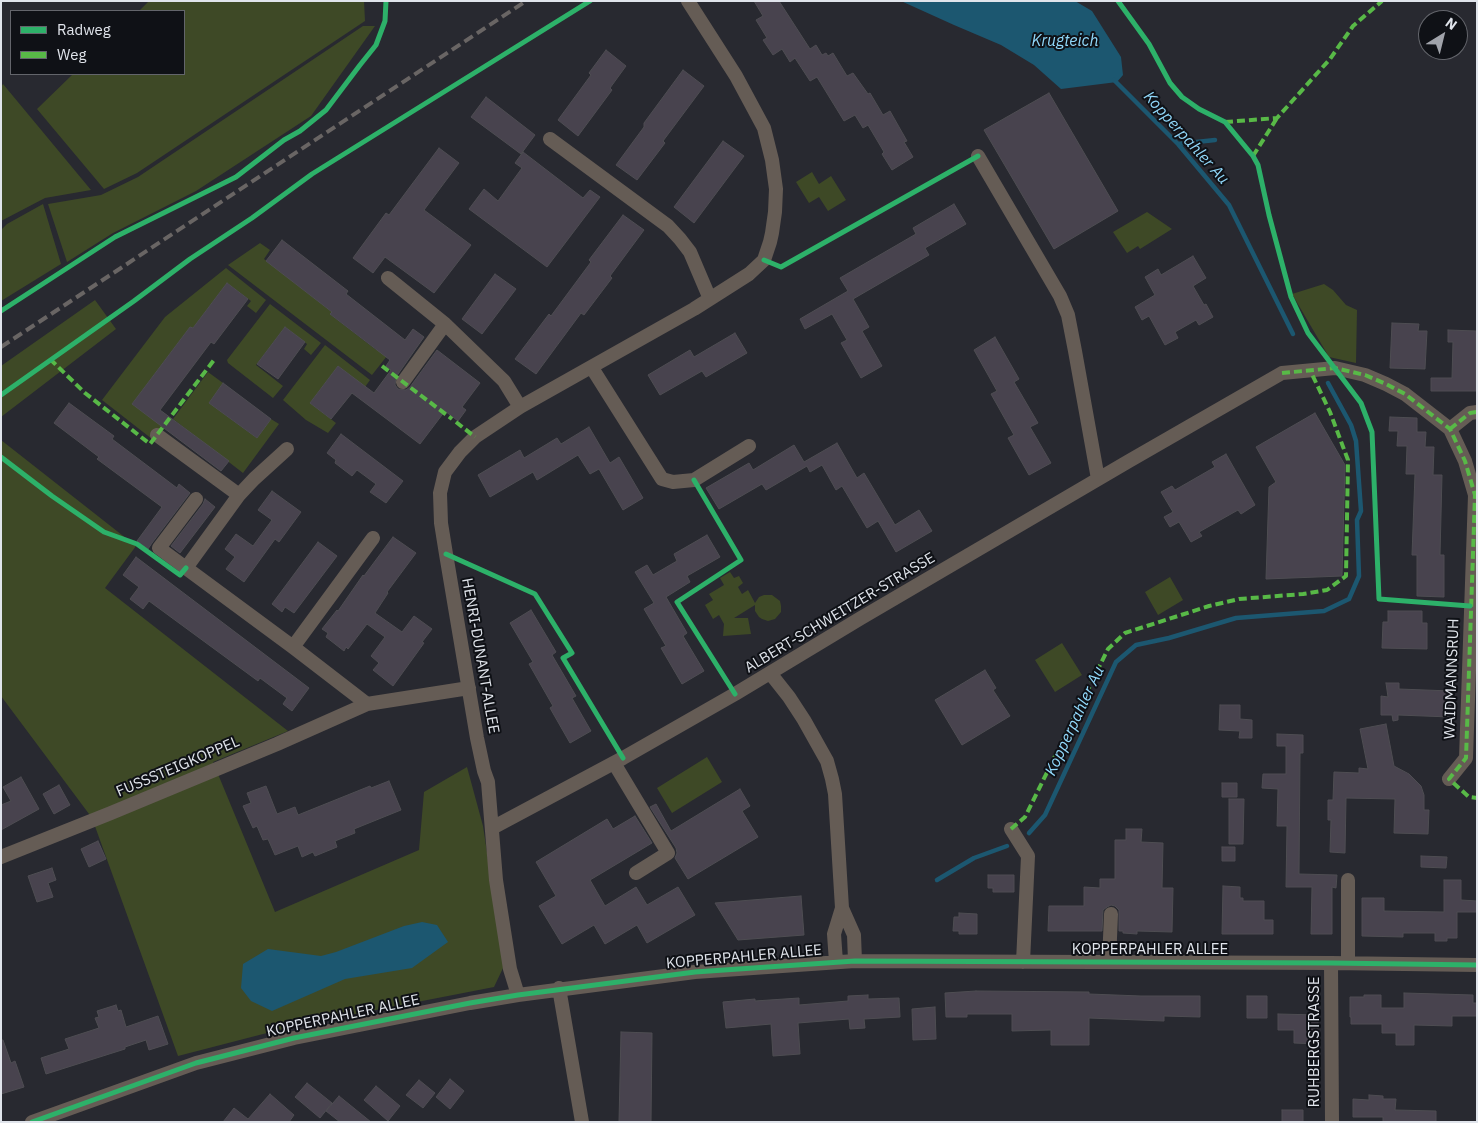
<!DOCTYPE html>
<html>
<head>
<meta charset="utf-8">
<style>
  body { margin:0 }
  #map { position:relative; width:1478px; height:1123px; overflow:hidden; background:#282930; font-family:"IBM Plex Sans",sans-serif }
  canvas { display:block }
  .frame { position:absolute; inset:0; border:2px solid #e0e4eb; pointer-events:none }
  .legend { position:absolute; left:10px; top:10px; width:175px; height:65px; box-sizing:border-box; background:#0f1116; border:1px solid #63656b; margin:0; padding:6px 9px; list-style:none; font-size:15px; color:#e0e4eb }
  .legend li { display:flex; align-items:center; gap:10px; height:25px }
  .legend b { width:25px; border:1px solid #63656b }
  .north { position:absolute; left:1418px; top:10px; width:50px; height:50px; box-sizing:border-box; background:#0f1116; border:1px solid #63656b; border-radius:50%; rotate:36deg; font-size:14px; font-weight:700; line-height:20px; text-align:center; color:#e0e4eb }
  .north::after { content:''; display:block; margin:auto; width:18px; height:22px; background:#a0a3aa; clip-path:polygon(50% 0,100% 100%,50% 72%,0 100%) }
</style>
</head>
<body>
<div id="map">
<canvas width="1478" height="1123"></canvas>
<div class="frame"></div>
<ul class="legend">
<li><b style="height:6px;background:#2db169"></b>Radweg</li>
<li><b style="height:6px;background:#58b947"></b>Weg</li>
</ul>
<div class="north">N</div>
</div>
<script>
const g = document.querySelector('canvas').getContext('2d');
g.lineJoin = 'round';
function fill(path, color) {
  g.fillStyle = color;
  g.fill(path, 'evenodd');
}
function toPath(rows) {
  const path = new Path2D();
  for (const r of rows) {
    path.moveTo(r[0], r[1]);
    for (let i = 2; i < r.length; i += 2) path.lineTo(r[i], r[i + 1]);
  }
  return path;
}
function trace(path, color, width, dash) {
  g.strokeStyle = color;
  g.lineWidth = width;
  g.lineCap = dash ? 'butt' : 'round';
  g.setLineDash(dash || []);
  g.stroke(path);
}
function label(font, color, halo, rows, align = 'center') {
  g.font = font + ' "IBM Plex Sans",sans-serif';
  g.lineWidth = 4;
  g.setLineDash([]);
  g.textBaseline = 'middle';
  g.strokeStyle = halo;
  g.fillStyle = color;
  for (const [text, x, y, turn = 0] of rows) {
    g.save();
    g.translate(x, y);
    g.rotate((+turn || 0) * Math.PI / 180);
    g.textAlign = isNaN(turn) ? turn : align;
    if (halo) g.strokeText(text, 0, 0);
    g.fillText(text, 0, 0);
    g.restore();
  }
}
const green = toPath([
  [149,1,364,1,365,21,137,173,104,189,37,109,73,74,184,74,184,11,139,11],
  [363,26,375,26,311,116,196,191,113,233,67,262,48,204,101,195,138,177],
  [3,84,91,190,45,198,1,221,1,87],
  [812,172,819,184,831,176,846,200,828,211,819,197,809,203,796,182],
  [43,204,61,264,1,301,1,230,7,224],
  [1147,212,1172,229,1140,249,1138,246,1127,253,1113,232],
  [260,243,270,250,264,259,332,312,331,315,375,349,379,351,386,341,394,347,372,375,228,265],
  [226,268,266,300,256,313,247,306,251,301,227,283,193,328,190,327,132,404,158,423,169,418,152,439,102,400,165,317],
  [1324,284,1333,290,1346,305,1357,310,1356,363,1329,357,1292,294],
  [95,300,116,329,1,417,1,366],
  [270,304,321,343,311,355,304,349,307,344,285,327,256,365,283,386,273,398,228,363,227,360],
  [325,345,370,380,365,387,338,366,310,403,336,423,328,433,306,420,283,400],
  [208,372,223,383,209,403,247,431,257,438,271,419,279,424,243,473,173,419],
  [1,440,136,546,105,588,288,731,213,762,275,912,419,850,424,792,467,767,483,826,504,966,494,987,294,1026,178,1056,92,818,1,696],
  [730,572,734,578,739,576,743,583,738,587,742,594,748,590,755,603,759,597,764,595,772,595,780,601,781,606,781,612,775,619,768,621,762,619,759,617,755,611,755,605,734,618,748,618,751,634,723,636,724,624,719,615,713,619,705,605,713,600,709,594,724,585,720,578],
  [1170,577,1183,600,1158,615,1145,592],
  [1062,643,1082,675,1055,692,1035,660],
  [707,757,722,782,672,813,657,788]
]);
const water = toPath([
  [901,1,1075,1,1092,11,1121,57,1123,75,1117,82,1061,89,1034,65,1001,45,954,25],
  [422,922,437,925,448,942,412,968,345,979,272,1011,251,1001,241,988,243,964,268,949,321,956,336,952,404,926]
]);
const stream = toPath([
  [1114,80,1178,144,1229,205,1293,334],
  [1178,144,1215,140],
  [1029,833,1045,815,1116,662,1136,645,1169,638,1236,618,1324,611,1349,599,1359,576,1357,520,1361,511,1356,441,1351,425,1328,383],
  [937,880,974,858,1007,846]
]);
const building = toPath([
  [754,1,779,1,810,49,816,45,822,55,826,53,828,56,833,53,847,76,853,73,868,94,870,93,883,115,890,111,907,141,904,142,913,157,892,170,882,154,884,152,868,125,863,128,855,115,844,121,817,77,810,81,795,58,790,62,782,49,773,55,763,40,767,38,756,20,763,16,754,1],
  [606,50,626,66,610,88,612,90,578,136,558,120,591,75,589,73,606,50],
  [683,70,704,86,663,141,665,143,637,180,616,165,644,127,644,123,683,70],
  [1049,93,1118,211,1054,249,984,130,1049,93],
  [486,97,535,135,521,154,471,117,486,97],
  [723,141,744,156,694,223,674,207,723,141],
  [439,148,459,163,424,210,471,245,434,293,385,257,373,273,353,258,386,213,389,215,439,148],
  [523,152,583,198,590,190,600,197,547,267,469,209,484,189,498,201,522,168,515,163,523,152],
  [954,204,966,224,925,248,929,255,853,299,869,327,862,331,882,366,861,378,841,343,847,340,832,314,805,329,800,319,848,291,840,278,916,234,913,228,954,204],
  [623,215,644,230,610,276,612,278,584,315,581,313,536,374,515,359,549,314,551,316,591,262,589,260,623,215],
  [282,240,348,291,346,294,405,340,413,329,424,337,396,377,395,385,398,389,406,390,410,387,437,350,480,383,462,407,466,410,458,421,445,411,420,444,352,393,331,419,310,403,338,366,374,393,391,370,386,366,390,360,330,314,332,312,266,261,282,240],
  [1193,256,1206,278,1193,286,1204,305,1206,304,1213,317,1199,325,1196,320,1175,332,1178,338,1165,345,1149,316,1142,320,1135,307,1155,295,1145,277,1158,269,1161,275,1193,256],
  [495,274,516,289,482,334,462,319,495,274],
  [227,283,248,299,214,344,211,342,160,410,229,461,221,471,132,404,190,327,193,328,227,283],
  [1392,323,1419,324,1418,331,1427,331,1425,369,1390,368,1392,323],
  [285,327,305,342,278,379,257,364,285,327],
  [1448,330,1476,331,1476,391,1431,391,1431,378,1452,378,1453,342,1448,342,1448,330],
  [735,333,747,353,706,377,702,371,660,395,648,375,690,350,694,357,735,333],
  [995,337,1019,379,1014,382,1038,423,1030,427,1051,463,1029,475,1008,438,1014,435,991,394,997,391,974,350,995,337],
  [223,383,271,419,257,438,209,403,223,383],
  [69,403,114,436,112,439,177,488,179,484,190,493,152,543,148,549,137,541,162,507,97,459,99,457,54,423,69,403],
  [1315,413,1345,465,1342,576,1266,579,1269,487,1276,482,1256,447,1315,413],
  [1390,417,1417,418,1417,432,1426,432,1425,447,1434,447,1433,475,1442,475,1440,555,1444,555,1444,597,1417,596,1417,555,1412,555,1415,474,1406,474,1407,446,1397,446,1398,431,1389,431,1390,417],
  [589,427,610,463,619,457,643,498,623,510,599,469,590,474,578,455,537,480,533,472,490,497,478,475,520,450,524,458,557,438,561,444,589,427],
  [341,434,403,481,386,503,370,492,376,484,357,470,352,476,335,463,336,460,327,453,341,434],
  [837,443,857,478,864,473,895,525,919,510,932,531,896,552,878,521,867,528,842,486,836,490,822,465,810,472,807,466,766,490,762,484,719,509,706,488,749,463,753,470,794,445,804,462,837,443],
  [1226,454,1255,505,1241,514,1238,510,1199,532,1202,536,1191,542,1179,522,1170,527,1164,517,1173,512,1161,492,1172,486,1175,490,1215,467,1212,462,1226,454],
  [272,491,301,512,279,542,275,539,244,582,226,569,235,557,225,549,236,534,253,546,272,520,258,510,272,491],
  [205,499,215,507,180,553,171,546,203,504,205,499],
  [707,535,720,557,687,576,690,582,666,597,687,633,683,636,704,671,682,684,661,648,666,646,644,609,654,603,635,572,647,565,653,575,677,561,674,554,707,535],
  [393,537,416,553,387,592,388,593,375,613,402,632,414,616,432,629,422,642,424,643,393,686,373,670,379,663,371,656,385,637,367,624,348,649,346,647,344,651,326,637,328,633,322,629,337,610,338,611,363,575,364,576,393,537],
  [318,542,337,556,294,613,285,607,282,612,272,604,318,542],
  [136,557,309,688,292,711,283,704,287,698,260,678,258,681,149,601,143,609,130,599,139,587,123,575,136,557],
  [531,610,556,652,552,655,576,696,572,698,591,731,570,743,550,708,553,706,529,664,533,662,510,623,531,610],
  [1388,611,1422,611,1422,623,1427,623,1427,649,1382,648,1383,622,1388,622,1388,611],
  [985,670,996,688,993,690,1010,716,962,745,935,700,985,670],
  [1386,683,1399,683,1399,689,1451,691,1450,717,1398,715,1398,720,1393,721,1392,715,1381,715,1381,696,1388,697,1386,683],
  [1220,705,1240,705,1240,719,1252,720,1252,738,1239,738,1240,731,1219,730,1220,705],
  [1386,724,1394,766,1409,774,1421,786,1424,795,1424,810,1429,810,1428,834,1394,833,1395,799,1346,798,1345,853,1330,852,1331,820,1328,820,1328,800,1333,800,1334,772,1359,773,1359,768,1368,769,1360,729,1386,724],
  [1277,734,1303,735,1303,753,1300,753,1299,874,1337,875,1336,888,1332,887,1332,934,1311,934,1312,887,1286,887,1287,826,1277,826,1278,789,1262,788,1263,774,1286,774,1286,746,1277,746,1277,734],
  [21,777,39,809,1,830,1,805,11,801,3,787,21,777],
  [389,781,401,810,354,829,355,833,335,841,337,847,315,856,313,852,302,857,298,846,275,855,268,839,263,840,257,826,253,828,243,806,251,803,247,793,266,786,277,814,295,807,298,815,370,786,371,788,389,781],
  [1222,783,1237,783,1237,797,1222,797,1222,783],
  [59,785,70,805,54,814,43,794,59,785],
  [740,789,750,806,742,811,758,837,688,879,675,858,677,853,676,848,650,807,656,804,671,831,740,789],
  [1229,799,1244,799,1243,844,1229,844,1229,799],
  [635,816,652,843,590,880,605,906,636,887,647,905,678,887,695,915,647,943,637,925,605,944,594,925,562,944,539,906,556,896,536,862,607,819,613,829,635,816],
  [1126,829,1142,829,1141,842,1163,843,1162,888,1173,888,1172,932,1137,931,1137,934,1123,933,1123,931,1119,931,1119,910,1115,906,1111,905,1107,907,1103,910,1102,931,1048,931,1049,906,1084,906,1084,887,1100,888,1100,879,1115,879,1115,840,1126,840,1126,829],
  [98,841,106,859,89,867,81,849,98,841],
  [1222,847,1235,847,1235,861,1222,861,1222,847],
  [1421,856,1447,857,1446,868,1421,867,1421,856],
  [52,868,56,880,48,883,53,897,37,902,28,876,52,868],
  [988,875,1014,875,1014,892,993,892,993,888,988,888,988,875],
  [1444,880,1461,880,1461,900,1477,901,1477,912,1457,912,1457,938,1447,938,1447,941,1435,941,1435,933,1403,933,1403,937,1362,936,1362,898,1384,898,1384,911,1444,912,1444,880],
  [1223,886,1240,887,1240,898,1243,898,1243,901,1264,901,1264,920,1273,920,1273,934,1222,934,1223,886],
  [801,896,804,935,738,940,715,903,801,896],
  [959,913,977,914,977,934,959,934,959,931,953,931,954,917,959,917,959,913],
  [976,991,1089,992,1089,994,1141,996,1200,996,1200,1017,1164,1016,1164,1021,1089,1018,1089,1045,1051,1045,1051,1030,1012,1031,1012,1014,967,1014,967,1017,946,1017,945,993,976,991],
  [1404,993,1473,995,1473,1003,1477,1003,1477,1016,1452,1016,1452,1026,1414,1025,1414,1045,1396,1045,1396,1033,1382,1033,1382,1024,1351,1024,1351,1017,1350,1017,1350,997,1364,997,1364,995,1381,995,1381,1008,1404,1008,1404,993],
  [868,995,868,999,899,998,900,1017,864,1019,865,1028,850,1029,849,1019,798,1023,800,1054,773,1056,771,1024,726,1028,723,1002,755,999,755,1001,799,998,799,1005,848,1001,848,996,868,995],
  [1247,996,1267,996,1267,1018,1247,1018,1247,996],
  [116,1005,118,1011,121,1010,126,1027,158,1016,168,1044,149,1050,146,1040,125,1047,125,1049,46,1074,41,1058,69,1049,65,1039,99,1028,95,1018,99,1017,97,1011,116,1005],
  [935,1007,936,1039,913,1040,912,1009,935,1007],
  [1278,1014,1318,1015,1318,1044,1294,1043,1294,1030,1278,1030,1278,1014],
  [621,1032,652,1033,651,1122,619,1122,621,1032],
  [1,1040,3,1040,11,1063,15,1061,24,1087,1,1094,1,1040],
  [450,1079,464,1091,450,1109,436,1097,450,1079],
  [419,1080,435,1093,423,1108,406,1095,419,1080],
  [307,1083,332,1103,320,1118,295,1097,307,1083],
  [376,1086,400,1106,388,1121,364,1100,376,1086],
  [270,1094,294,1115,289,1122,223,1122,234,1108,248,1119,270,1094],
  [1369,1095,1383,1096,1383,1099,1396,1099,1395,1110,1436,1111,1436,1122,1383,1122,1383,1117,1353,1117,1353,1099,1369,1100,1369,1095],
  [339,1096,371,1122,340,1122,326,1111,339,1096],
  [1282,1110,1303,1110,1303,1122,1282,1122,1282,1110]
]);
const minor = toPath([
  [550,139,668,226,680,239,690,252,710,299],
  [978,156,1060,296,1068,315,1075,351,1098,479],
  [388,278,445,324,504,381,520,407],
  [592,368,662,479,673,482,694,480,749,446],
  [403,382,445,324],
  [1450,429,1470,413,1477,412],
  [157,435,239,495],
  [287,449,254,479,239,495,186,568,293,647,367,704,469,688],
  [186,568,159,548,196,499],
  [293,647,373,538],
  [770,673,789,697,804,720,827,761,832,779,835,794,842,908,834,934,836,962],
  [614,763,668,853,636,873],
  [492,828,623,758,735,694,861,618,1129,461,1282,373,1335,368,1365,375,1386,384,1405,394,1450,429,1465,461,1475,495,1466,758,1449,779],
  [1011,829,1028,856,1023,962],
  [1,857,111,813,277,744,367,704],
  [1348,880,1348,963],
  [842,908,854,935,855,961],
  [1109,962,1111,914],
  [1331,963,1332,1122],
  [559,988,582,1122],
  [518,995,510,969,496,880,488,782,484,771,477,738,446,554,441,523,440,493,445,472,460,452,475,437,520,407,694,309,749,274,764,260,770,242,772,233,775,212,776,189,772,160,764,128,736,76,688,1],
  [32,1122,196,1063,294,1038,470,1003,518,995,695,972,855,961,1331,963,1477,965]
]);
const rail = toPath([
  [1,347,526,1]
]);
const quiet = toPath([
  [1225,122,1277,118,1330,59,1353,26,1382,1],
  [1253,156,1277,118],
  [50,359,85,393,150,444,214,360],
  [382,366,452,419],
  [1282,373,1335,368,1365,375,1386,384,1405,394,1450,429,1465,461,1475,495,1466,758,1449,779,1469,797,1477,798],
  [456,422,475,437],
  [1450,429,1470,413,1477,412],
  [1011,829,1025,817,1108,649,1125,633,1209,606,1239,599,1303,594,1327,590,1346,576,1348,460,1330,412,1310,370]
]);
const cycleway = toPath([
  [1118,1,1149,44,1170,83,1182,97,1199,109,1225,122,1253,156,1258,165,1269,215,1291,297,1308,333,1361,403,1372,432,1379,599,1470,606],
  [764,260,781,267,978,156],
  [1,311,115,237,236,177,284,140,300,131,326,110,360,65,376,45,385,21,386,1],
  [1,395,134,301,190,259,252,218,312,174,590,1],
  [1,457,52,496,104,532,137,544,180,575,186,568],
  [694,480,741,560,677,602,735,694],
  [446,554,535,594,572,653,563,658,623,758],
  [32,1122,196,1063,294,1038,470,1003,518,995,695,972,855,961,1331,963,1477,965]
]);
const streetNames = [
  ["ALBERT-SCHWEITZER-STRASSE",840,613,-31],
  ["HENRI-DUNANT-ALLEE",480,656,80],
  ["WAIDMANNSRUH",1452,679,-88],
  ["FUSSSTEIGKOPPEL",178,767,-23],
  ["KOPPERPAHLER ALLEE",1150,950],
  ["KOPPERPAHLER ALLEE",744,957,-5],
  ["KOPPERPAHLER ALLEE",343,1016,-12],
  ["RUHBERGSTRASSE",1315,1042,-90]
];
const waterNames = [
  ["Krugteich",1065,41],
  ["Kopperpahler Au",1186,138,48],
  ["Kopperpahler Au",1075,721,-65]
];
fill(green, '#3e4926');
fill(water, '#1c5770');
trace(stream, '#1c5770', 4.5);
fill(building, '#48434e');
trace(building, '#4e4d52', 1);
trace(minor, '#655c55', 14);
trace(rail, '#696564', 4, [10, 5]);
trace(quiet, '#58b947', 4, [8, 4]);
trace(cycleway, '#2db169', 5);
label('15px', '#e0e4eb', '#0f1116', streetNames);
label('italic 16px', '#91d8fa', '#0f1116', waterNames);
</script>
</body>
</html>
